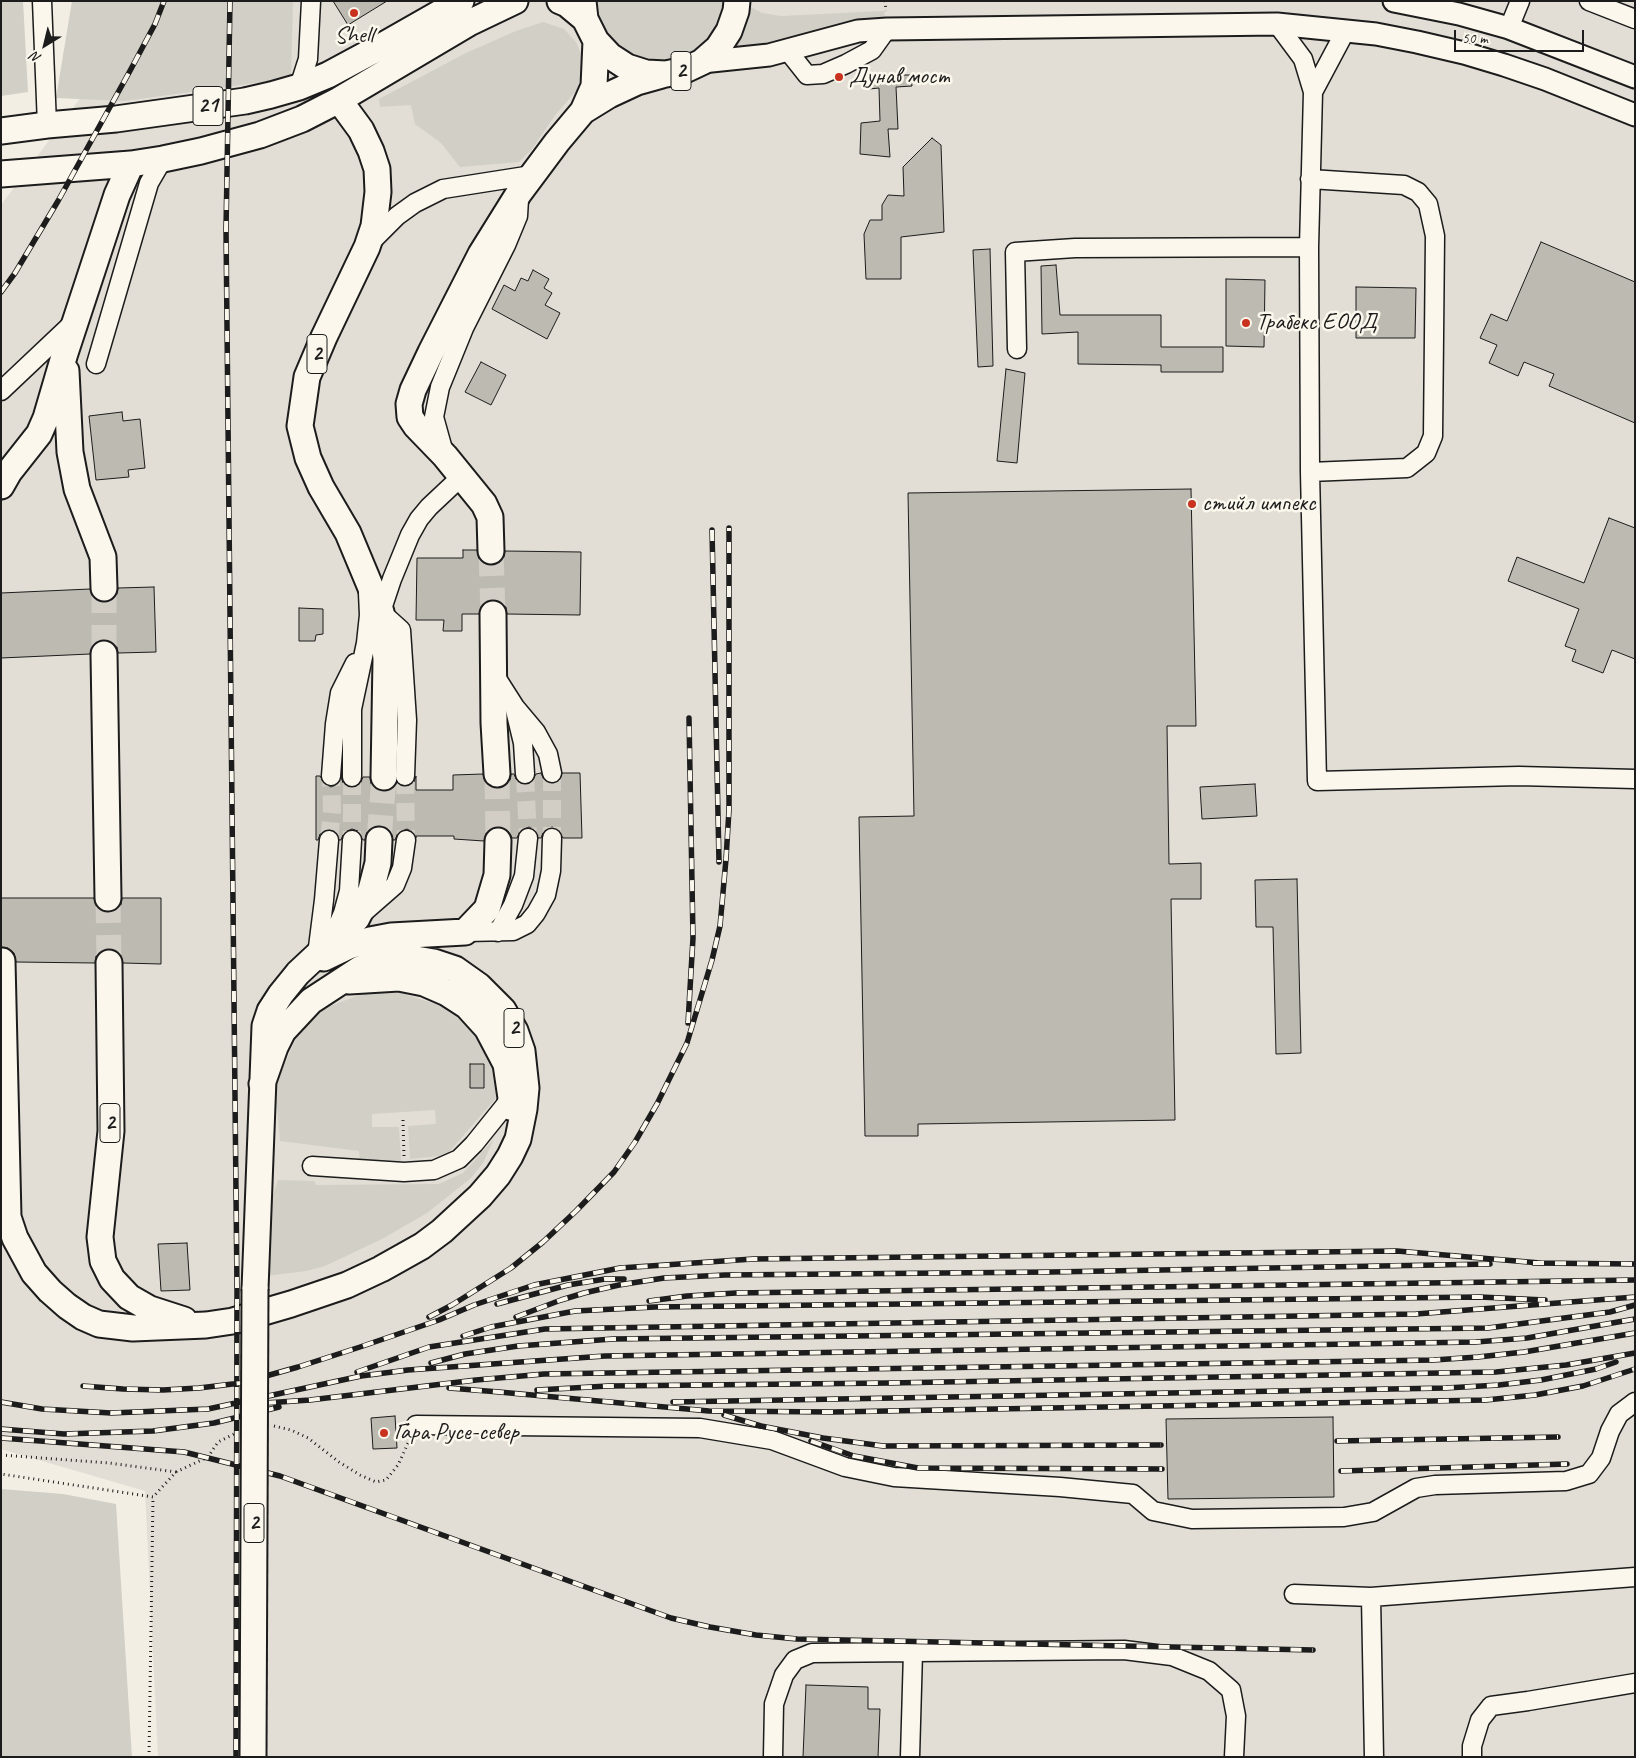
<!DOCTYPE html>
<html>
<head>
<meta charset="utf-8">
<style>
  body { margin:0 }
  #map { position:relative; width:1636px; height:1758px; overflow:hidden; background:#f2eee4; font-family:Caveat,sans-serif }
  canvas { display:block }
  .frame { position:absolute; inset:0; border:2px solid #1c1c1c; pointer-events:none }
  .north { position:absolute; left:20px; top:20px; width:50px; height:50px; -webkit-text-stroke:4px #fbf7ec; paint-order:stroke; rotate:216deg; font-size:14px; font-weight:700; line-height:20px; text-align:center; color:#1c1c1c }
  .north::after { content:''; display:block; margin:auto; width:18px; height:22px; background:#1c1c1c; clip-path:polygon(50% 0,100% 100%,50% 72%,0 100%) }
  .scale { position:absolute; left:1454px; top:30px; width:130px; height:22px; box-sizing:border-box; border:2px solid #1c1c1c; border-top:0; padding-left:6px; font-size:15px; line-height:18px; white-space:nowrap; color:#1c1c1c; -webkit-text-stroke:4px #fbf7ec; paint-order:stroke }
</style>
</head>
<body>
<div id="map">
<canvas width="1636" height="1758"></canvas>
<div class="frame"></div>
<div class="north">N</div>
<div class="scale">50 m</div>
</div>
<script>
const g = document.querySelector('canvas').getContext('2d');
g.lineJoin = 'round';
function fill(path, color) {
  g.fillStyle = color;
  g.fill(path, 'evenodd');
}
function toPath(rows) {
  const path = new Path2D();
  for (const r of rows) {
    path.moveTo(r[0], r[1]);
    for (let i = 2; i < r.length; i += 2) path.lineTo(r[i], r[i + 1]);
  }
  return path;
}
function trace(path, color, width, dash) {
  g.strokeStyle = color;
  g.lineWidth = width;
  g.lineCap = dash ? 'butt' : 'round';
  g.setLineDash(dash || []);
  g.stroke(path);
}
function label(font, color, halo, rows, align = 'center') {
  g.font = font + ' Caveat,sans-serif';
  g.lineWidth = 5;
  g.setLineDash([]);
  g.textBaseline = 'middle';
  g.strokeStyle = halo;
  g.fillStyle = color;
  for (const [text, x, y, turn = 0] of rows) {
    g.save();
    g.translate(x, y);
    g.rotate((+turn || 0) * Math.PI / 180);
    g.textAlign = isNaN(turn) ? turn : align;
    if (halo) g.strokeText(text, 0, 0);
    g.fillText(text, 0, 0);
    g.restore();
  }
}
const built = toPath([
  [116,1,1635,1,1635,1757,158,1757,145,1491,1,1449,1,205,90,85]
]);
const green = toPath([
  [1,1,23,1,28,92,1,96],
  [72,1,293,1,291,78,125,101,56,98],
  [595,1,726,1,722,21,704,48,678,62,643,62,620,50,607,37,597,16],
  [749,6,762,13,781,16,884,11,885,20,810,40,731,49],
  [543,22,564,29,576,42,583,59,581,76,577,90,556,114,532,149,519,162,460,167,441,143,415,124,411,105,380,107,379,99,466,53,516,31],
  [400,993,439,1005,464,1023,486,1050,497,1080,496,1098,449,1152,439,1156,410,1159,408,1126,436,1124,435,1110,372,1114,372,1127,399,1127,401,1161,360,1162,359,1151,280,1141,277,1108,277,1081,297,1037,325,1008,362,994],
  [494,1139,483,1163,471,1178,427,1213,382,1239,325,1266,306,1271,266,1276,265,1221,278,1180,314,1181,316,1185,439,1184,463,1173],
  [1,1489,63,1494,116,1504,132,1757,1,1757]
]);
const building = toPath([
  [333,1,387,1,348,25,333,1],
  [870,75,911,75,912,86,896,87,898,129,888,129,890,157,860,154,861,123,880,121,879,88,869,89,870,75],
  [932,138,941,145,944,232,901,237,901,279,866,279,864,234,870,220,882,220,882,205,888,195,904,196,903,167,932,138],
  [1541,242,1635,282,1635,423,1549,386,1554,374,1524,362,1518,376,1489,363,1497,345,1480,338,1491,314,1507,321,1541,242],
  [990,249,993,366,978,367,973,250,990,249],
  [1056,265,1060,315,1161,315,1161,347,1223,347,1223,372,1161,372,1161,365,1078,364,1078,332,1042,334,1041,266,1056,265],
  [533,270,549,279,544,288,552,293,545,305,560,313,547,339,492,309,504,285,515,291,521,278,528,281,533,270],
  [1226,279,1265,280,1264,347,1226,346,1226,279],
  [1356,287,1416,288,1415,338,1356,338,1356,287],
  [481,362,506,375,491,405,465,392,481,362],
  [1006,369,1025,373,1017,463,997,461,1006,369],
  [122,412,123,421,140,419,145,468,128,470,129,477,96,480,89,416,122,412],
  [1191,489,1196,726,1167,726,1169,864,1201,863,1201,899,1171,899,1175,1120,918,1124,918,1136,865,1136,859,817,914,816,908,493,1191,489],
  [1609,518,1635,528,1635,659,1612,650,1603,673,1572,661,1576,650,1565,646,1579,609,1508,581,1517,557,1584,583,1609,518],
  [463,550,477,550,479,559,485,564,491,565,499,563,504,557,505,551,581,552,580,615,507,614,506,607,500,602,492,600,486,601,481,607,479,614,462,614,462,631,443,631,444,620,416,620,417,558,463,558,463,550],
  [154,587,156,652,118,653,117,647,111,642,103,640,96,642,92,647,90,654,1,658,1,593,90,589,92,596,98,601,104,602,112,600,117,594,118,588,154,587],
  [299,608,323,609,323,634,316,635,315,641,299,641,299,608],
  [541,773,544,780,554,783,559,781,562,773,580,773,582,838,563,838,558,829,552,827,547,829,543,833,541,838,538,838,535,830,529,827,520,831,517,838,512,838,510,834,506,829,498,827,492,828,486,833,484,841,454,839,454,836,416,836,416,838,413,832,407,829,398,833,395,840,393,840,391,833,387,828,379,826,373,827,367,832,365,840,363,840,358,831,352,829,347,831,343,835,341,840,339,840,335,832,329,829,324,831,320,834,318,840,316,840,316,776,320,776,325,784,331,787,336,785,341,777,343,783,352,788,358,786,361,782,363,777,370,777,371,784,376,789,384,791,391,789,397,782,404,787,410,786,414,782,416,776,416,790,453,790,453,775,483,774,485,782,491,787,497,788,505,786,510,780,511,774,514,774,516,779,520,783,525,785,531,783,536,774,541,773],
  [1255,784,1257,816,1202,819,1200,787,1255,784],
  [1297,879,1301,1053,1276,1054,1273,927,1256,927,1255,880,1297,879],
  [1,898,94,898,96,906,101,911,108,912,116,910,121,905,122,898,161,898,161,964,123,963,121,955,116,950,109,949,101,951,96,956,95,963,16,962,14,953,8,948,1,947,1,898],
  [470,1064,484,1064,484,1088,470,1088,470,1064],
  [187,1243,190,1290,161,1291,158,1244,187,1243],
  [395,1416,397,1448,373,1449,371,1418,395,1416],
  [1333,1417,1334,1497,1168,1499,1166,1419,1333,1417],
  [806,1685,868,1687,868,1709,880,1709,878,1757,803,1757,806,1685]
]);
const minorTunnel = toPath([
  [552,773,552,838],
  [525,774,528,838],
  [405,776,406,840],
  [352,777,352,840],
  [329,840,332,809,331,776]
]);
const highwayTunnel = toPath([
  [491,551,493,614],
  [104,588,104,654],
  [497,774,498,841],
  [379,840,384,777],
  [108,898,109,963]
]);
const path = toPath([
  [885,1,886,11],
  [403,1120,404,1157],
  [274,1426,291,1430,308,1438,339,1462,360,1475,376,1482,386,1480,398,1465,409,1441],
  [1,1455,109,1463,176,1472,153,1497,1,1474],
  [176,1472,208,1457,218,1442,234,1434],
  [149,1757,153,1497]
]);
const minor = toPath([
  [42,1,47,125],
  [1589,1,1635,19],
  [1277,24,1303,59,1313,92,1309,247,1310,472,1317,781,1519,776,1635,779],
  [1509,28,1520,1],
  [788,51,807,75,823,74,846,64,872,50,887,29],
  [299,87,308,59,311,1],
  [1313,92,1346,30],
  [370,243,397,216,415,203,443,189,532,175],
  [1017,349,1015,252,1075,248,1309,247],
  [96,364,149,183,163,159],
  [1,391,74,322],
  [444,453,434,417,440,387,464,328,506,245,518,216,519,199],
  [1310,472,1407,468,1426,453,1433,436,1435,236,1428,204,1418,192,1404,185,1310,179],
  [494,674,515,707,536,732,548,754,552,773],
  [515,710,523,743,525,774],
  [331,776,335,724,340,693,355,663],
  [405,776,407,720,401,630,381,612,392,579,410,535,419,519,429,507,462,476],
  [352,777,352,709,366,643,369,615,368,593],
  [363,913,395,885,402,868,406,840],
  [465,932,513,931,527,924,536,913,546,895,551,871,552,838],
  [498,932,513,905,524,876,528,838],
  [333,936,343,913,349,891,352,840],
  [317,955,324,900,329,840],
  [312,1166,404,1172,434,1170,459,1159,474,1144,511,1098],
  [416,1425,700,1428,772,1440,845,1467,894,1477,1060,1487,1133,1494,1153,1511,1192,1519,1344,1517,1373,1512,1416,1488,1435,1485,1566,1481,1589,1474,1601,1458,1610,1431,1619,1414,1635,1402],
  [1294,1594,1371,1597,1635,1577],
  [1371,1597,1374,1757],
  [773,1757,774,1704,784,1675,795,1660,812,1653,1124,1650,1172,1656,1209,1671,1231,1690,1236,1716,1234,1757],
  [910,1757,913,1652],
  [1472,1757,1472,1746,1480,1720,1491,1706,1528,1701,1635,1683]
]);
const major = toPath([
  [1394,1,1459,14,1509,28,1635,77],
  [702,62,769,55,858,31,887,29,1277,24,1376,34,1417,42,1464,53,1504,65,1545,79,1635,115]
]);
const highway = toPath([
  [560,1,567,4,585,19],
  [583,1,585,19,596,41,610,56,627,67,646,73,666,74,685,70,702,62,718,48,729,31,736,11,737,1],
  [339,100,361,130,371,151,377,169,378,192,374,226,367,247,324,337,307,377,300,426,308,458,321,487,348,533,381,612,386,659,384,777],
  [583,111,609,95,637,82,662,75],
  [1,131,47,125,116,119,245,101,271,95,299,87,328,75,380,47,461,1],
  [1,174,131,164,163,159,201,151,260,135,302,119,339,100,469,23,515,1],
  [66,371,70,452,77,489,103,557,104,588],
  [1,486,9,472,39,434,46,418,65,353,117,195,131,164],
  [491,551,490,517,484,504,445,456,416,426,410,417,409,404,413,390,431,352,481,254,519,193,557,142,583,111,594,86,596,41],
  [493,614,494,723,497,774],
  [104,654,108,898],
  [324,958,349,946,370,940,391,936,465,932,487,909,497,875,498,841],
  [2,961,8,1217,15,1238,34,1273,50,1291,67,1306,83,1317,99,1324,133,1328,206,1325,233,1321,291,1304,347,1285,381,1269,422,1246,442,1231,480,1196,498,1175,510,1156,518,1139,524,1109,526,1088,522,1051,515,1031,503,1010,479,986,455,969,434,962,410,958,389,959,360,969,311,1001,283,1031,275,1047,262,1084],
  [109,963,111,1131,100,1237,103,1261,112,1279,129,1297,150,1309,184,1320],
  [349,981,399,978,424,983,447,993,467,1006,487,1028,506,1064,511,1098,510,1107],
  [255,1289,265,1026,270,1011,281,994,298,973,357,918,371,890,378,863,379,840]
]);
const rail = toPath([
  [230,1,226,229,237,1288,236,1757],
  [1,292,15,273,58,201,131,69,155,24,164,1],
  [712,530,719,862],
  [688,1023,693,938,689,718],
  [1533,1263,1635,1264],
  [649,1301,687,1296,736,1293,1635,1280],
  [497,1304,568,1285,605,1279,624,1279],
  [429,1317,452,1305,511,1268,543,1242,576,1211,614,1172,635,1142,657,1104,687,1043,712,960,720,926,726,859,729,810,729,528],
  [516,1317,561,1300,584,1293,619,1285,664,1278,725,1275,1052,1272,1490,1264],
  [463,1336,491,1327,575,1311,655,1307,1480,1297,1545,1300],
  [431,1363,465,1354,518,1346,613,1339,1488,1328,1610,1312,1635,1305],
  [357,1372,429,1347,545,1329,1416,1314,1635,1297],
  [83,1386,123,1389,163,1390,199,1388,241,1383,298,1367,360,1347,439,1320,474,1305,534,1285,620,1268,753,1259,1397,1251,1540,1263],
  [449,1388,499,1392,709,1411,833,1412,1486,1400,1535,1395,1583,1386,1635,1369],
  [537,1390,608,1386,889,1383,1496,1372,1566,1365,1635,1353],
  [1,1402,42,1409,111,1413,208,1409,361,1376,408,1370,605,1356,1476,1342,1527,1338,1635,1319],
  [673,1402,1446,1388,1499,1385,1541,1380,1596,1369,1616,1362],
  [265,1403,310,1400,476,1380,544,1374,1434,1360,1478,1357,1524,1352,1635,1333],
  [724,1415,761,1426,823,1438,883,1446,1161,1445],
  [1,1429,64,1434,153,1431,214,1423,279,1407],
  [1,1438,184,1452,280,1476,671,1618,710,1627,756,1635,797,1639,1313,1650],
  [811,1441,854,1456,918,1468,1162,1469],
  [1337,1441,1558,1437],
  [1341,1471,1567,1464]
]);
const highwayBridge = toPath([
  [253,1757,255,1289]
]);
const markers = [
  [354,13,5,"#c8321e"],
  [839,77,5,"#c8321e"],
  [1246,323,5,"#c8321e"],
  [1192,504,5,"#c8321e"],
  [384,1433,5,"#c8321e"]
];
const shields = [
  [681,71,20],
  [208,106,30],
  [317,354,20],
  [514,1028,20],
  [110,1123,20],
  [254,1523,20]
];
const shieldNames = [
  ["2",681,71],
  ["21",208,106],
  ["2",317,354],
  ["2",514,1028],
  ["2",110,1123],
  ["2",254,1523]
];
const poiNames = [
  ["Shell",354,36,"center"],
  ["Дунав мост",849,77],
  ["Трабекс ЕООД",1256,323],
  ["стийл импекс",1202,504],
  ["Гара Русе-север",394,1433]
];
fill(built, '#e2ded5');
fill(green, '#d2cfc6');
fill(building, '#bdbab1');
trace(building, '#1c1c1c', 1);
trace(minorTunnel, '#d2cec6', 18, [18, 9]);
trace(highwayTunnel, '#d2cec6', 25, [25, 12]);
trace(minor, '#1c1c1c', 21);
trace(major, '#1c1c1c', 25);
trace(highway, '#1c1c1c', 29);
trace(path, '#1c1c1c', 3, [1, 4]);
trace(minor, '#fbf7ec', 18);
trace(major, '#fbf7ec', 21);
trace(highway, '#fbf7ec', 25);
trace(rail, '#1c1c1c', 5.5);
trace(rail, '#fbf7ec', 4, [11]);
trace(highwayBridge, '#1c1c1c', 29, []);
trace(highwayBridge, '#fbf7ec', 25);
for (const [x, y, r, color] of markers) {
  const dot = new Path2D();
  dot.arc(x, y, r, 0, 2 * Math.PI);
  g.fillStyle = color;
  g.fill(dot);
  trace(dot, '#fbf7ec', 2);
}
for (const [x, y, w] of shields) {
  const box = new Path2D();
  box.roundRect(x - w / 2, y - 19.5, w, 39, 4);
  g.fillStyle = '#fbf7ec';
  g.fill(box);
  trace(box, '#1c1c1c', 1);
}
label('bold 22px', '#1c1c1c', null, shieldNames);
label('24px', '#1c1c1c', '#fbf7ec', poiNames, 'left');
</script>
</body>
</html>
